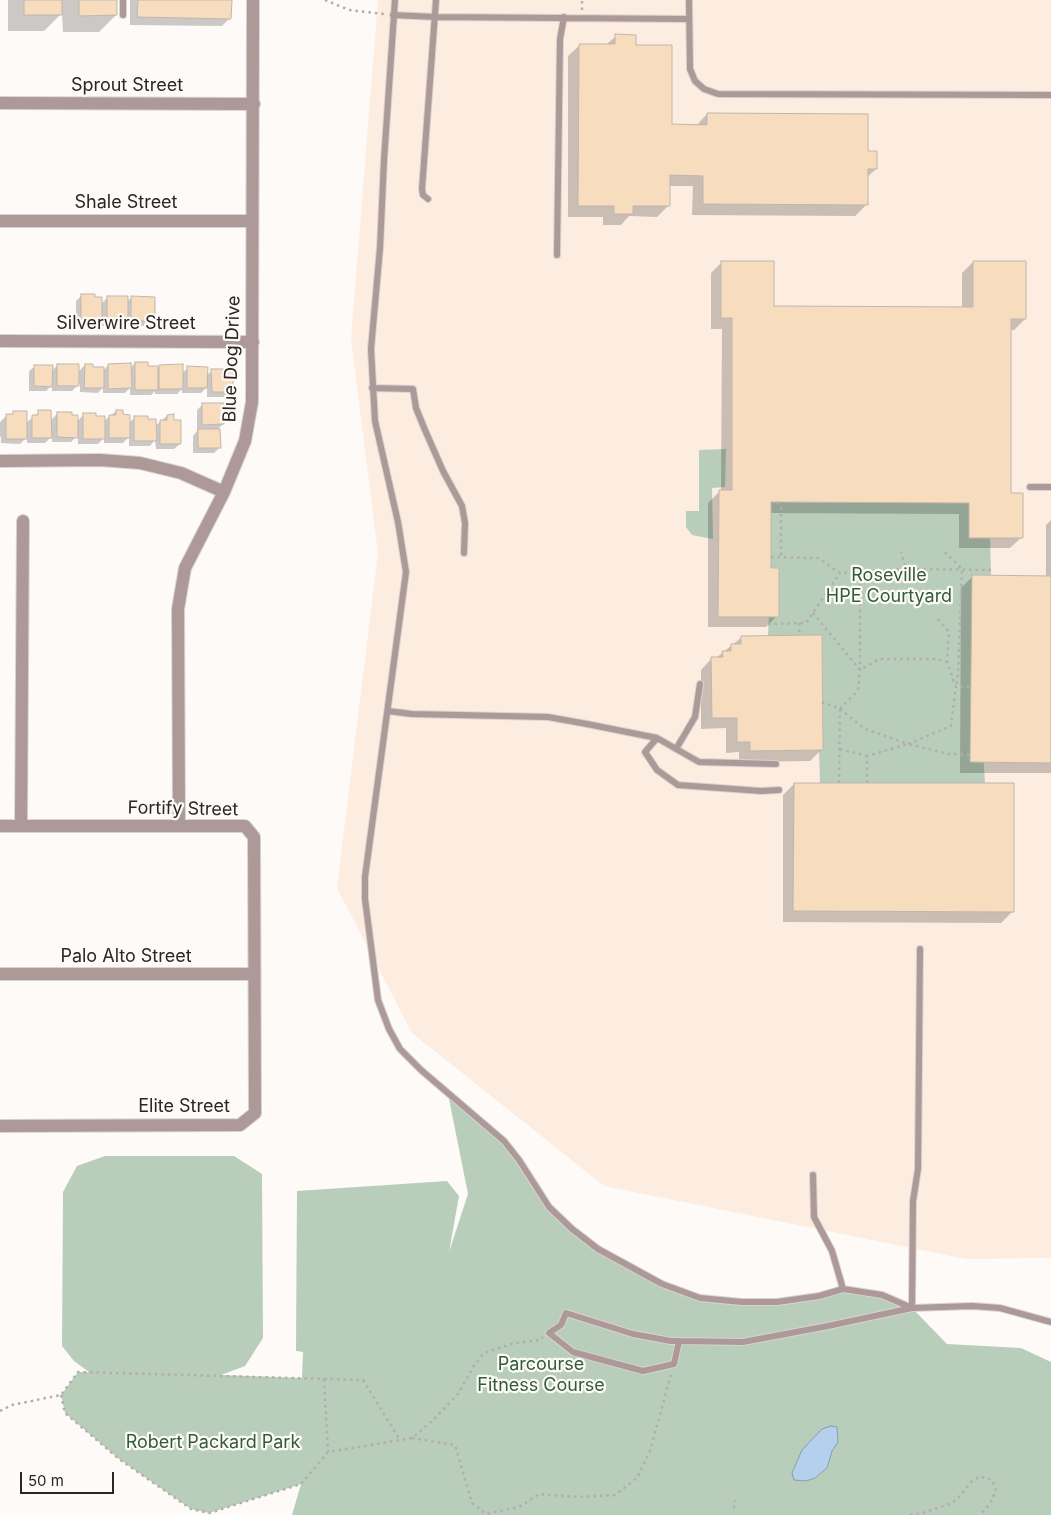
<!DOCTYPE html>
<html>
<head>
<meta charset="utf-8">
<style>
  body { margin:0 }
  #map { position:relative; width:1051px; height:1515px; overflow:hidden; background:#fefaf7; font-family:Inter,sans-serif }
  canvas { display:block }
  .scale { position:absolute; left:20px; top:1472px; width:94px; height:22px; box-sizing:border-box; border:2px solid #292623; border-top:0; padding-left:6px; font-size:15px; line-height:18px; white-space:nowrap; color:#292623; -webkit-text-stroke:4px #fefaf7; paint-order:stroke }
</style>
</head>
<body>
<div id="map">
<canvas width="1051" height="1515"></canvas>
<div class="scale">50 m</div>
</div>
<script>
const g = document.querySelector('canvas').getContext('2d');
g.lineJoin = 'round';
function fill(path, color) {
  g.fillStyle = color;
  g.fill(path, 'evenodd');
}
function toPath(rows) {
  const path = new Path2D();
  for (const r of rows) {
    path.moveTo(r[0], r[1]);
    for (let i = 2; i < r.length; i += 2) path.lineTo(r[i], r[i + 1]);
  }
  return path;
}
function trace(path, color, width, dash) {
  g.strokeStyle = color;
  g.lineWidth = width;
  g.lineCap = dash ? 'butt' : 'round';
  g.setLineDash(dash || []);
  g.stroke(path);
}
function label(font, color, halo, rows, align = 'center') {
  g.font = font + ' Inter,sans-serif';
  g.lineWidth = 4.5;
  g.setLineDash([]);
  g.textBaseline = 'middle';
  g.strokeStyle = halo;
  g.fillStyle = color;
  for (const [text, x, y, turn = 0] of rows) {
    g.save();
    g.translate(x, y);
    g.rotate((+turn || 0) * Math.PI / 180);
    g.textAlign = isNaN(turn) ? turn : align;
    if (halo) g.strokeText(text, 0, 0);
    g.fillText(text, 0, 0);
    g.restore();
  }
}
const built = toPath([
  [378,0,1051,0,1051,1258,966,1259,604,1186,412,1033,337,888,378,553,351,339]
]);
const green = toPath([
  [726,449,725,487,712,488,713,539,692,535,686,527,686,511,699,511,699,450],
  [771,502,969,503,990,538,991,575,972,575,985,783,820,783,819,750,823,750,822,635,768,636,771,568],
  [448,1094,504,1141,549,1207,572,1229,633,1269,700,1298,777,1302,843,1289,882,1295,912,1308,947,1344,1021,1348,1051,1362,1051,1515,292,1515,301,1484,209,1513,191,1509,119,1459,65,1413,61,1395,78,1372,89,1372,74,1361,62,1346,63,1192,77,1166,105,1156,234,1156,262,1174,263,1338,245,1366,221,1375,302,1378,303,1352,296,1351,297,1191,447,1181,459,1196,449,1252,468,1194]
]);
const water = toPath([
  [831,1426,837,1427,838,1442,832,1451,827,1468,815,1478,806,1481,794,1480,792,1473,802,1450,822,1429,831,1426]
]);
const shadow = toPath([
  [8,0,116,0,116,15,99,32,63,32,62,13,44,31,8,31],
  [130,0,230,0,230,18,222,26,130,25],
  [616,36,635,46,671,126,696,126,707,114,866,152,876,169,866,178,866,205,855,216,692,215,693,186,669,186,669,205,657,217,629,216,621,225,603,225,603,217,568,217,568,56,580,45,606,45],
  [722,262,773,308,962,308,962,273,973,262,1025,319,1014,330,1010,330,1010,494,1022,537,1010,548,959,548,959,514,770,513,770,569,777,616,766,627,708,627,708,503,719,492,721,492,722,329,711,329,711,273],
  [82,295,94,299,101,304,107,298,126,303,132,297,154,321,148,326,126,326,126,320,121,326,102,326,102,318,96,325,76,325,76,301],
  [135,363,156,369,160,366,182,373,188,368,206,376,212,371,232,391,226,397,207,397,207,387,201,393,182,393,182,389,177,394,155,394,155,391,151,395,130,395,130,388,125,393,103,393,103,387,98,393,80,392,80,383,72,391,52,391,52,385,46,391,29,391,29,371,35,366,51,371,58,365,77,373,85,365,91,368,105,369,108,365,130,368],
  [202,405,223,424,217,430,220,447,214,453,193,453,193,436,197,431,197,410],
  [116,411,129,423,134,418,155,426,167,416,180,444,174,449,156,449,155,440,150,446,129,446,129,437,123,443,104,443,104,438,98,444,78,444,78,435,71,442,52,442,52,436,45,443,27,443,27,437,20,444,1,443,1,436,0,437,0,414,0,422,7,415,11,415,14,412,26,423,39,412,50,421,57,414,77,422,83,415,95,417,103,422],
  [1051,520,1051,773,960,773,961,588,973,576,1046,577,1046,525],
  [742,637,821,750,810,761,739,762,739,752,726,753,726,728,701,729,701,670,712,658,716,658],
  [794,784,1013,911,1001,923,783,922,783,795]
]);
const building = toPath([
  [24,0,62,0,62,15,24,15,24,0],
  [79,0,117,0,117,15,79,16,79,0],
  [138,0,232,0,231,19,137,17,138,0],
  [615,34,636,35,636,45,672,45,672,124,707,125,707,113,868,114,868,151,877,151,877,169,868,169,868,205,703,204,703,176,670,175,670,206,633,206,633,214,614,214,614,206,578,206,579,44,615,44,615,34],
  [721,261,774,261,774,306,973,307,973,261,1026,261,1026,319,1011,319,1011,493,1023,493,1023,538,969,538,969,503,771,502,771,568,779,568,779,617,718,617,719,490,732,490,732,318,721,318,721,261],
  [81,294,95,294,95,297,102,297,102,320,81,320,81,294],
  [107,296,128,296,128,321,107,321,107,296],
  [131,296,155,297,155,321,131,321,131,296],
  [135,362,148,362,148,366,158,366,158,390,135,390,135,362],
  [131,363,132,388,108,389,108,364,131,363],
  [57,364,79,364,79,386,57,386,57,364],
  [85,364,93,364,93,367,104,367,104,388,84,388,85,364],
  [183,364,183,389,159,389,159,365,183,364],
  [34,365,53,365,52,387,34,386,34,365],
  [187,366,208,367,207,388,187,388,187,366],
  [211,369,233,369,233,392,212,392,211,369],
  [202,403,224,403,224,424,202,425,202,403],
  [38,410,51,410,52,438,32,438,32,415,38,415,38,410],
  [116,410,123,410,123,414,130,415,130,438,109,438,109,415,116,415,116,410],
  [13,411,27,411,27,439,6,439,6,414,13,414,13,411],
  [57,412,72,412,72,415,78,415,78,438,57,437,57,412],
  [83,413,96,413,96,416,105,416,105,439,83,439,83,413],
  [174,414,174,420,181,420,181,444,160,444,160,420,167,420,167,415,174,414],
  [134,416,148,416,148,419,156,419,157,441,134,441,134,416],
  [198,429,220,429,221,448,198,448,198,429],
  [972,575,1051,576,1051,763,970,762,972,575],
  [822,635,823,750,750,751,750,742,737,742,737,718,712,718,711,657,723,657,722,651,731,651,731,644,741,644,741,636,822,635],
  [794,783,1014,783,1014,912,793,911,794,783]
]);
const path = toPath([
  [325,0,349,10,384,14],
  [582,10,582,0],
  [777,502,781,508,781,557],
  [945,552,962,569,958,675,956,686],
  [771,557,818,558,840,573,906,569,901,552],
  [915,581,906,569,991,570],
  [813,613,860,670,879,659,938,659,948,662],
  [938,619,949,632,947,661,955,685],
  [799,623,799,635],
  [768,624,806,623,840,573],
  [822,702,840,709,858,690,860,670,860,572],
  [840,709,865,729,908,744,951,726,956,686,971,687],
  [840,749,867,756],
  [839,783,840,709],
  [867,783,867,756,908,744,949,754,970,755],
  [324,1379,328,1452],
  [61,1395,65,1413,119,1459,191,1509,209,1513,301,1484,328,1452,412,1438,432,1421,458,1394,473,1367,484,1353,515,1343,540,1340,543,1337],
  [0,1411,12,1405,61,1395,78,1372,363,1380,400,1440],
  [412,1438,455,1445,472,1503,486,1514,519,1507,539,1494,578,1497,615,1495,637,1478,650,1451,671,1374],
  [734,1508,735,1500],
  [910,1515,923,1513,952,1503,958,1498,971,1482,977,1478,982,1477,992,1480,996,1490,990,1504,980,1515]
]);
const service = toPath([
  [123,0,123,15],
  [395,0,384,160,380,248,371,349,375,421,398,522,406,572,365,877,365,899,378,1000,389,1029,400,1049,421,1070,504,1141,519,1160,549,1207,572,1229,598,1249,662,1284,700,1298,742,1302,777,1302,819,1296,843,1289,882,1295,912,1308,972,1306,1000,1308,1051,1322],
  [689,0,690,69,695,81,704,89,718,94,1051,95],
  [393,15,435,17,689,19],
  [428,199,423,195,422,189,436,0],
  [557,255,560,39,564,17],
  [372,388,413,389,416,408,425,430,443,471,462,506,465,523,464,553],
  [1030,487,1051,487],
  [388,711,412,714,548,717,587,724,657,738,645,752,657,770,678,785,761,791,779,790],
  [657,738,699,762,776,764],
  [676,749,695,717,700,684],
  [813,1175,814,1217,832,1251,843,1289],
  [679,1341,674,1364,643,1371,573,1352,549,1333,561,1325,566,1313,633,1334,671,1341,679,1341,743,1342,828,1326,912,1308,913,1201,918,1169,920,949]
]);
const minor = toPath([
  [0,103,254,104],
  [0,221,251,221],
  [0,341,253,342],
  [0,461,100,460,140,463,181,473,224,492],
  [0,826,245,826,254,837,255,1113,240,1125,0,1126],
  [21,826,23,521],
  [179,826,178,609,185,568,224,492,245,441,252,402,253,0],
  [0,974,253,974]
]);
const streetNames = [
  ["Sprout Street",127,86],
  ["Shale Street",126,203],
  ["Silverwire Street",126,324],
  ["Blue Dog Drive",232,359,-88],
  ["Fortify Street",183,809,1],
  ["Palo Alto Street",126,957],
  ["Elite Street",184,1107]
];
const parkNames = [
  ["Roseville",889,576],
  ["HPE Courtyard",889,597],
  ["Parcourse",541,1365],
  ["Fitness Course",541,1386],
  ["Robert Packard Park",213,1443]
];
fill(built, '#fdede0');
fill(green, '#b9cdbb');
fill(water, '#b4d0ed');
trace(water, '#8a9db0', 1);
fill(shadow, '#0003');
fill(building, '#f7dcbe');
trace(building, '#bfb7af', 1);
trace(service, '#d8d4d1', 8);
trace(minor, '#d8d4d1', 14);
trace(path, '#b2aeab', 2.5, [2.5, 4]);
trace(service, '#ac9998', 6);
trace(minor, '#ac9998', 12);
label('18px', '#292623', '#fefaf7', streetNames);
label('18px', '#2f5d37', '#fefaf7', parkNames);
</script>
</body>
</html>
